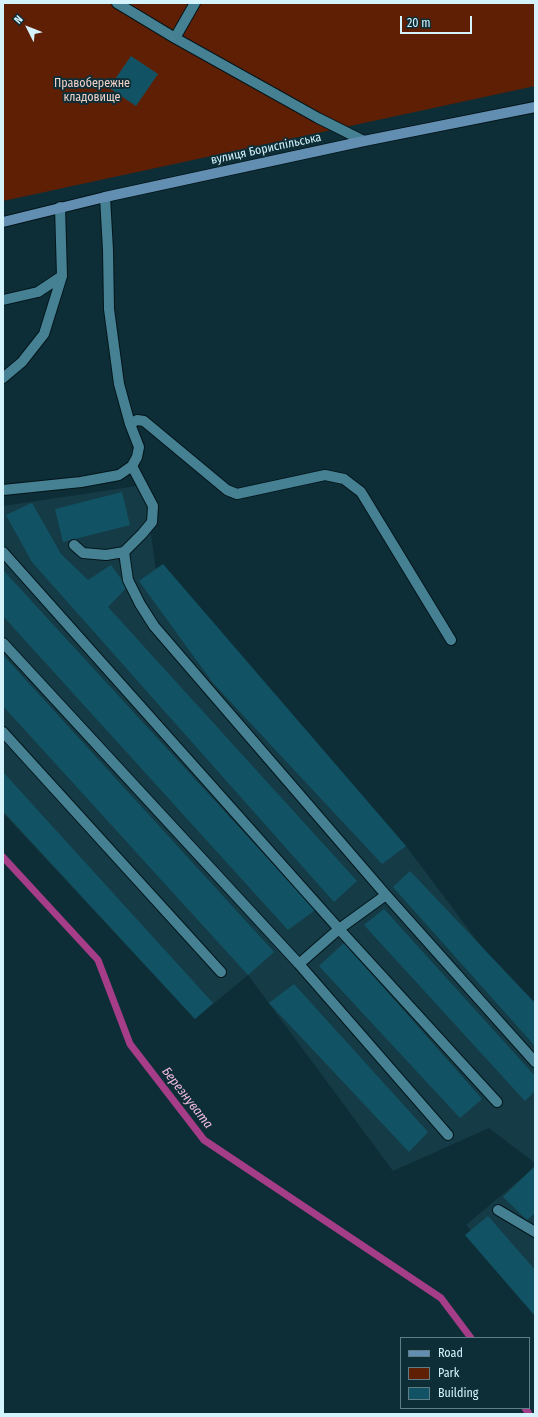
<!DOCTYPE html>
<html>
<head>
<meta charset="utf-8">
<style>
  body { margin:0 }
  #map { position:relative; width:538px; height:1417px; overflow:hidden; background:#0e2e37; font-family:"Fira Sans Condensed",sans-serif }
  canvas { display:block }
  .frame { position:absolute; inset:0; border:4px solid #d5f3fd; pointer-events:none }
  .legend { position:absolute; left:400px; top:1337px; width:130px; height:72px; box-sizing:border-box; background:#0e2e37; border:1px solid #5e7d86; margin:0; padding:5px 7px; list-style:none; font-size:12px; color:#d5f3fd }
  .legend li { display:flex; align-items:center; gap:8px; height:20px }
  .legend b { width:20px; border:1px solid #5e7d86 }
  .north { position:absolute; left:8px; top:8px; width:40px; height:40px; -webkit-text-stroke:3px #0e2e37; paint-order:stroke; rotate:312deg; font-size:11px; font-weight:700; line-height:16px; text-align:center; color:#d5f3fd }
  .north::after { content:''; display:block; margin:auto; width:14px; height:18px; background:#d5f3fd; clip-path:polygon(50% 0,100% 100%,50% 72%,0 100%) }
  .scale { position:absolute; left:400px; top:16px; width:72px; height:18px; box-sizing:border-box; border:2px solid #d5f3fd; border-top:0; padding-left:5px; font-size:12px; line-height:14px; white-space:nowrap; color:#d5f3fd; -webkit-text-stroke:3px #0e2e37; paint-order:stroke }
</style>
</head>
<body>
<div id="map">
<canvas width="538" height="1417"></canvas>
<div class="frame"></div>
<ul class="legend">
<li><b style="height:5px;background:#628eb1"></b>Road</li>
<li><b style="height:11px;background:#5f1f05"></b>Park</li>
<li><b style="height:11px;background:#115364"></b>Building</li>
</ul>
<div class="north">N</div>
<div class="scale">20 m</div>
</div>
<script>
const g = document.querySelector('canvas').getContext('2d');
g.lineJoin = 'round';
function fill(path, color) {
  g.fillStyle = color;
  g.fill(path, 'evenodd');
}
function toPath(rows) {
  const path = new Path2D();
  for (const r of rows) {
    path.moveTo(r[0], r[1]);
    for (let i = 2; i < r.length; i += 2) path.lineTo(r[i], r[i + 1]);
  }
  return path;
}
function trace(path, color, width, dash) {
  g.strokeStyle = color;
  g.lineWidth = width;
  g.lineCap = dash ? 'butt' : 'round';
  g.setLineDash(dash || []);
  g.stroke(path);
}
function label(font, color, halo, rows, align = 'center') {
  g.font = font + ' "Fira Sans Condensed",sans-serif';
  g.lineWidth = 4;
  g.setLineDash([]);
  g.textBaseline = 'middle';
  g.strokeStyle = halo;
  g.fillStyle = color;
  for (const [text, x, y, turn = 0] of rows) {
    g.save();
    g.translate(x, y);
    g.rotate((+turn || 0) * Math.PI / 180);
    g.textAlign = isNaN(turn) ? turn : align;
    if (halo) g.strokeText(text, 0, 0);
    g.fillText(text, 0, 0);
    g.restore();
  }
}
const built = toPath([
  [144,485,161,606,406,846,535,1018,535,1163,489,1128,393,1171,248,975,195,1019,3,813,3,506],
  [535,1167,535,1305,466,1225]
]);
const green = toPath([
  [3,3,535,3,535,86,3,201]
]);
const stream = toPath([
  [3,857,98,960,130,1044,204,1140,441,1298,471,1338],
  [525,1408,529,1414]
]);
const building = toPath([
  [131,56,158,74,136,106,109,88],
  [122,492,130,525,63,542,55,509],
  [32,503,61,554,88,580,111,565,127,587,108,607,357,881,334,902,32,562,6,515],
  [163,564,406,846,382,864,213,683,139,581],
  [3,570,315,910,288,930,3,616],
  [3,655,274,952,248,975,3,706],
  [3,772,213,1003,195,1019,3,811],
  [410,871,535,1003,535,1046,393,887],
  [384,909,535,1076,535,1091,525,1101,364,925],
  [344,943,482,1099,460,1118,319,966],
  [294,984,428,1132,409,1152,269,1003],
  [535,1166,535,1213,527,1220,503,1197],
  [488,1216,535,1270,535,1316,465,1235]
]);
const lane = toPath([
  [117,3,175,38,318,118,364,141],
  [175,38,195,3],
  [3,300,38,292,62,276],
  [3,378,22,362,44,334,62,276,60,207],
  [130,424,137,420,144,421,227,490,237,494,325,475,344,479,361,492,451,640],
  [3,490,81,482,119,475,132,466,137,457,139,447,130,424,119,384,109,309,108,250,105,197],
  [74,545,83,553,106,555,124,552,128,580,140,604,154,626,386,895,535,1062],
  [3,552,339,929,497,1102],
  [124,552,142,534,152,522,153,506,132,466],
  [3,643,299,964,448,1135],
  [3,732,221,972],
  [299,964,339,929,386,895],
  [498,1210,535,1232]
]);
const secondary = toPath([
  [3,222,105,197,364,141,535,107]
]);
const parkNames = [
  ["Правобережне",92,84],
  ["кладовище",92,98]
];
const streetNames = [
  ["вулиця Бориспільська",266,149,-12]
];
const waterNames = [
  ["Березнувата",187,1098,52]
];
fill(built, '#153c46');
fill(green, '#5f1f05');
trace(stream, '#a53d89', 7);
fill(building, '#115364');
trace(lane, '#03151a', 12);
trace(secondary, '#03151a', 12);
trace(lane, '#458193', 10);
trace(secondary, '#628eb1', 10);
label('12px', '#f1d1c7', '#0e2e37', parkNames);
label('12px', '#d5f3fd', '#0e2e37', streetNames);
label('italic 13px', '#f1bbde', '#0e2e37', waterNames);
</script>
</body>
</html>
